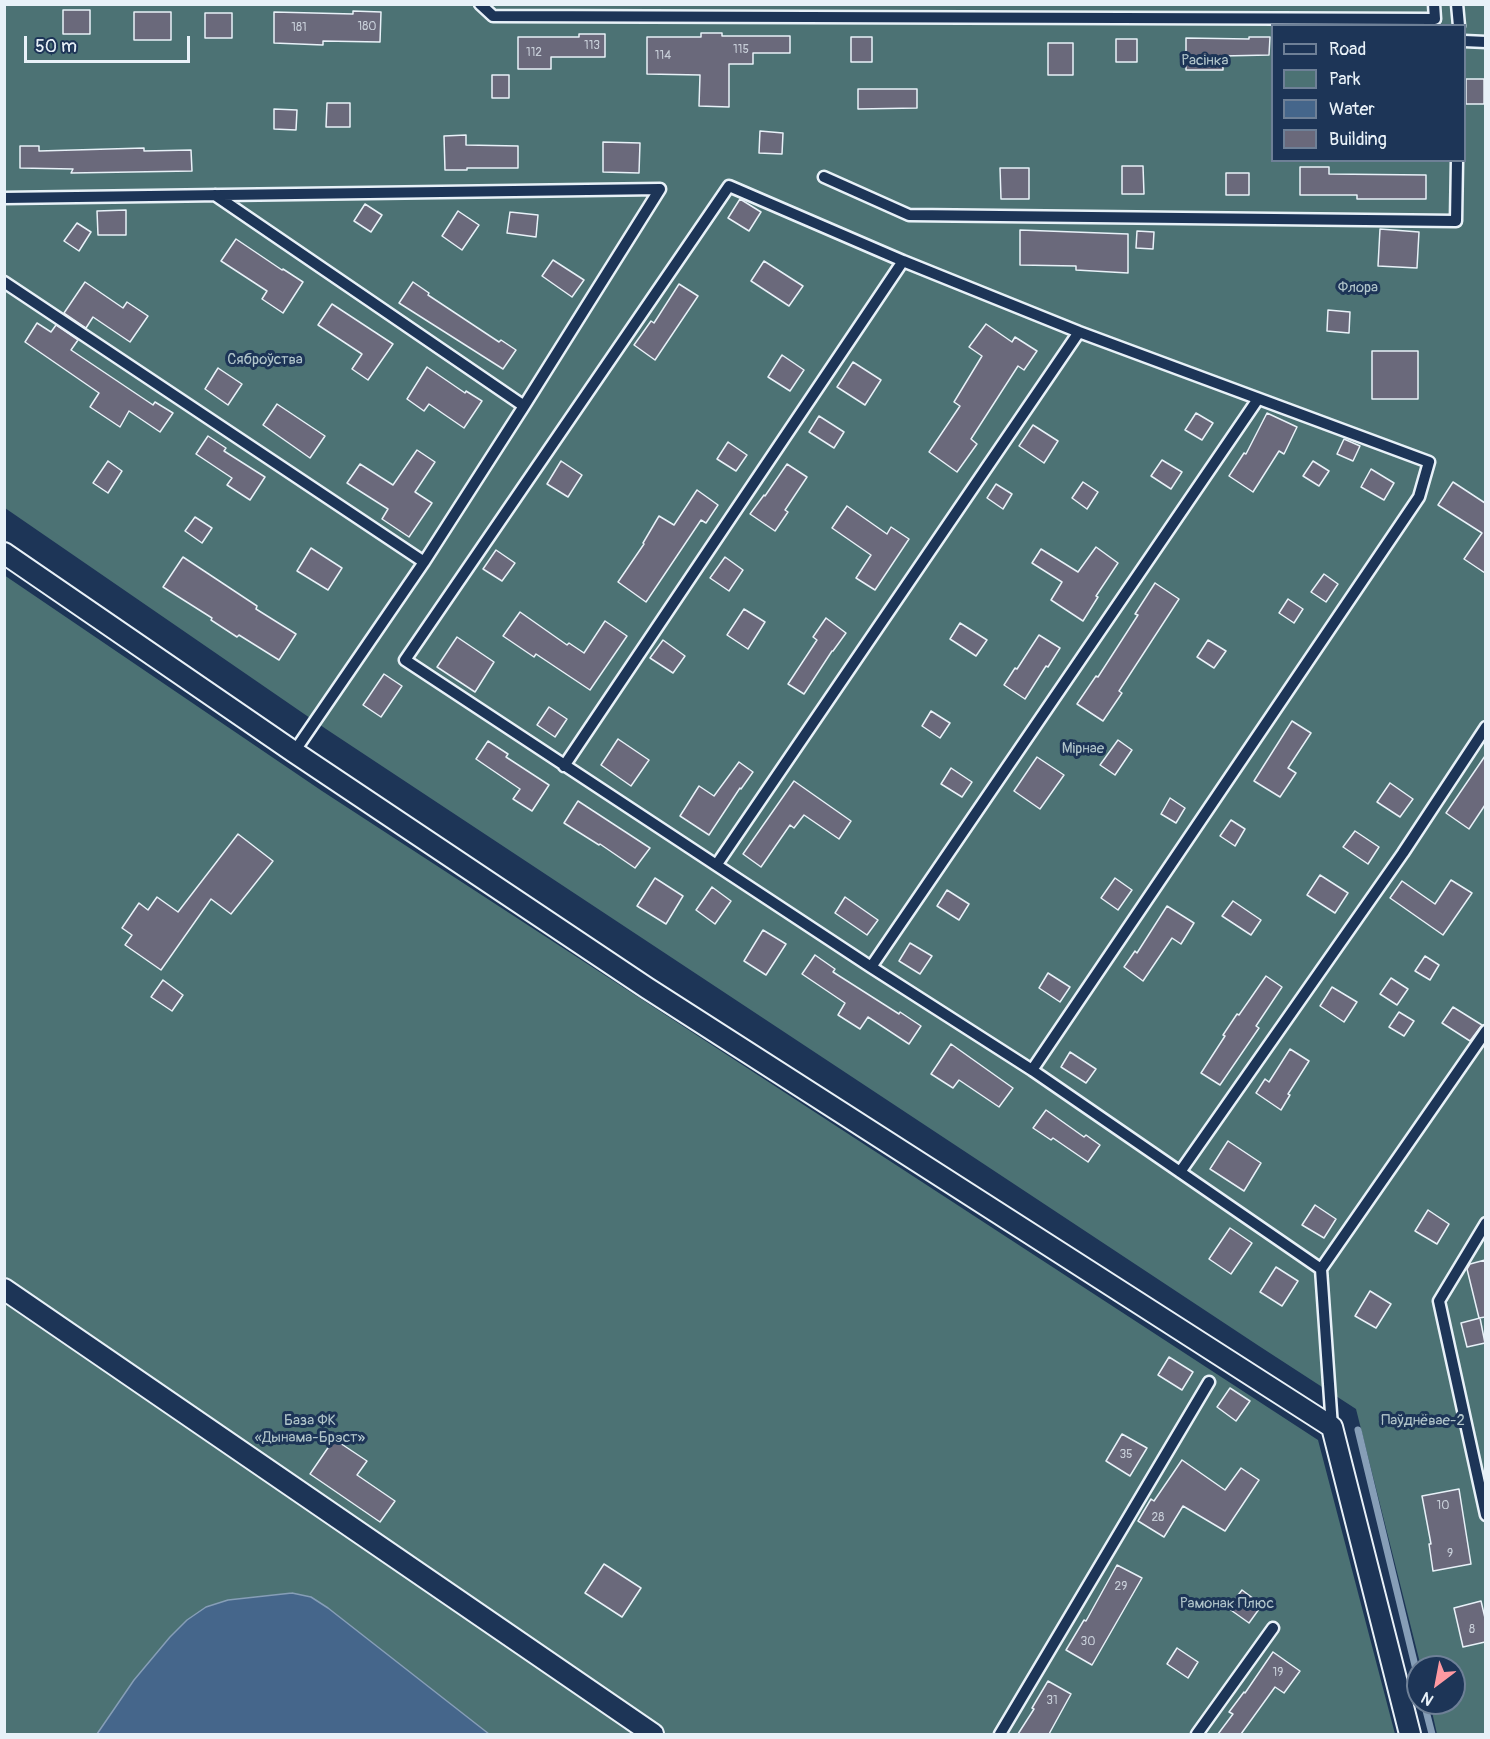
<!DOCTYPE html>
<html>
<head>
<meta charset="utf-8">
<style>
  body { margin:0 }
  #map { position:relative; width:1490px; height:1739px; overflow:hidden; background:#1d3557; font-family:Pangolin,sans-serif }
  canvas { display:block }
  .frame { position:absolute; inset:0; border:6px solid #e8f1f8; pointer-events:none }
  .legend { position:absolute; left:1271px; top:24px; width:195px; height:138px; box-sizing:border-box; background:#1d3557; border:2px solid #6e8097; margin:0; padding:8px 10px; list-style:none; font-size:18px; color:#e8f1f8 }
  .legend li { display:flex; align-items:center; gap:12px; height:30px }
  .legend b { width:30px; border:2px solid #6e8097 }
  .north { position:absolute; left:1406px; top:1655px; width:60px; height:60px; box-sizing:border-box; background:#1d3557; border:2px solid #6e8097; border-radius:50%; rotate:212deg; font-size:16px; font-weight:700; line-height:24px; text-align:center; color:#e8f1f8 }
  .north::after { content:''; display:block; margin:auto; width:21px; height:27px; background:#ff9aa2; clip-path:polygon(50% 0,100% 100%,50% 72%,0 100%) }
  .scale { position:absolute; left:24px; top:36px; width:166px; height:27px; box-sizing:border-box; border:3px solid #e8f1f8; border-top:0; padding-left:8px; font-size:18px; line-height:21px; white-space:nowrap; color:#e8f1f8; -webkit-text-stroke:4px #1d3557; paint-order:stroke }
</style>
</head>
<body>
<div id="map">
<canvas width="1490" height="1739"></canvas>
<div class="frame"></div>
<ul class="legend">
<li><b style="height:8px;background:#1d3557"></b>Road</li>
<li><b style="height:16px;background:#4c7274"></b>Park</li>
<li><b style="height:16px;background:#45668b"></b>Water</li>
<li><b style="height:16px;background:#6a697b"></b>Building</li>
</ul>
<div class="north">N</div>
<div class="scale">50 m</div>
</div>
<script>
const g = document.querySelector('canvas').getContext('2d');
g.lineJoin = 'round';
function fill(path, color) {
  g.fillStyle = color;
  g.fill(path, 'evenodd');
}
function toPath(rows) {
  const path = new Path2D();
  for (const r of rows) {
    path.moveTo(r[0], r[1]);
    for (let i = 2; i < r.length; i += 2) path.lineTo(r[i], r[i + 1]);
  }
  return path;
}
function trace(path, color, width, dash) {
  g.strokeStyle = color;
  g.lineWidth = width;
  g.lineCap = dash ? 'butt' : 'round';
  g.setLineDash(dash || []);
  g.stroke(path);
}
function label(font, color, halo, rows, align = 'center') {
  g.font = font + ' Pangolin,sans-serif';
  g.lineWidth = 6;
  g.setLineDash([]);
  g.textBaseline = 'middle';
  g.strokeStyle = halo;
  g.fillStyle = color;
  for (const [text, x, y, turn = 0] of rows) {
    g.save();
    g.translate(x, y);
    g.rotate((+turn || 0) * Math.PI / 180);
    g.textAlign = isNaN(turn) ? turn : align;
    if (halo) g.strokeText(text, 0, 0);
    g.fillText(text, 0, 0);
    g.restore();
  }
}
const green = toPath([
  [5,5,1485,5,1485,1734,1437,1734,1430,1703,1454,1703,1454,1667,1421,1667,1356,1409,1259,1346,326,729,5,508],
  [1272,26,1464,26,1464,160,1272,160],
  [4,575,322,791,1318,1440,1395,1734,1004,1734,1096,1573,995,1734,5,1734]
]);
const water = toPath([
  [292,1593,311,1597,328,1608,489,1734,97,1734,134,1680,170,1637,187,1620,206,1607,228,1600,292,1593]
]);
const stream = toPath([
  [1358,1430,1418,1678],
  [1424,1703,1432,1734]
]);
const building = toPath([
  [63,10,90,10,90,34,63,34,63,10],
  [353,11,381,12,380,42,323,41,323,45,274,43,274,12,353,14,353,11],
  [134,12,171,12,171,40,134,40,134,12],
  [205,13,232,13,232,38,205,38,205,13],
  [701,33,722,33,722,36,790,36,790,53,753,53,753,64,729,64,729,107,699,106,700,75,647,74,647,37,701,37,701,33],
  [579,34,605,34,605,57,551,57,551,69,518,69,518,37,579,37,579,34],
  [851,37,872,37,872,62,851,62,851,37],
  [1249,37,1270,37,1269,55,1223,56,1223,70,1186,70,1186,38,1249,39,1249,37],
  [1116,39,1137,39,1137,62,1116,62,1116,39],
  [1048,43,1073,43,1073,75,1048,75,1048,43],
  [492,75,509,75,509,98,492,98,492,75],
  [1466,79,1484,79,1484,104,1466,104,1466,79],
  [858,89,917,89,917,108,858,109,858,89],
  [327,103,350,103,350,127,326,127,327,103],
  [274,109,297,110,296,130,274,129,274,109],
  [760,131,783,133,782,154,759,153,760,131],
  [466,135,466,145,518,146,518,168,467,168,467,170,445,170,444,136,466,135],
  [603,142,640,143,639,173,603,172,603,142],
  [20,146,39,146,39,151,144,148,144,151,191,150,192,171,71,173,73,169,20,168,20,146],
  [1122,166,1143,166,1144,194,1122,194,1122,166],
  [1300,167,1329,167,1329,174,1426,175,1426,199,1357,199,1357,195,1300,195,1300,167],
  [1000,168,1029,168,1029,199,1001,199,1000,168],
  [1226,173,1249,173,1249,195,1226,195,1226,173],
  [740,199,761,212,749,231,728,218,740,199],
  [365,204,382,215,371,232,354,221,365,204],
  [126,210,126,235,98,235,97,211,126,210],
  [458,211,479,225,462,250,442,236,458,211],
  [510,212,538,215,536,237,507,233,510,212],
  [77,223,91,232,79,251,64,241,77,223],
  [1380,229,1419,232,1417,268,1378,266,1380,229],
  [1020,230,1128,234,1128,273,1076,270,1076,266,1020,265,1020,230],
  [1137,231,1154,232,1153,249,1136,248,1137,231],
  [236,239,282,270,283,269,303,282,283,313,262,299,267,291,221,261,236,239],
  [553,260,584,280,572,297,542,276,553,260],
  [764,261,803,286,789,306,751,281,764,261],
  [85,282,123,308,127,302,148,316,130,342,93,317,86,328,64,313,85,282],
  [413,282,429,293,428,295,499,342,501,340,516,350,503,369,399,303,413,282],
  [679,284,698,296,655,360,634,345,651,321,654,323,679,284],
  [332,304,393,344,368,380,352,369,362,354,318,325,332,304],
  [1328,310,1350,312,1349,333,1327,331,1328,310],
  [37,323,51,332,56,325,78,340,71,350,153,405,155,402,173,413,160,432,129,411,120,427,90,407,99,393,25,342,37,323],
  [986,324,1012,342,1015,337,1037,351,1024,370,1018,366,971,439,977,444,957,472,929,452,960,406,954,402,982,356,969,347,986,324],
  [1372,351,1418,351,1418,399,1372,399,1372,351],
  [782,355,804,370,790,391,768,377,782,355],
  [853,362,881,380,865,405,837,387,853,362],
  [427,367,465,393,466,391,482,401,464,428,429,404,424,411,407,399,427,367],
  [218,368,242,384,228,405,205,389,218,368],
  [277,404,325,436,310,458,263,425,277,404],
  [1196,413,1213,423,1202,440,1185,430,1196,413],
  [1267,413,1297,427,1284,454,1279,451,1253,492,1229,476,1244,453,1246,454,1267,413],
  [819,416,844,432,834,448,809,432,819,416],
  [1033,425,1058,441,1044,463,1019,446,1033,425],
  [208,436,226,448,224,451,265,477,250,500,227,485,232,478,196,454,208,436],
  [1344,439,1360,446,1353,461,1337,454,1344,439],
  [728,442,747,455,736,471,717,459,728,442],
  [417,450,435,462,415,492,432,503,409,537,382,519,388,509,347,483,360,464,393,485,417,450],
  [1162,460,1182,472,1171,489,1151,476,1162,460],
  [108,461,122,471,108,493,93,483,108,461],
  [561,461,582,475,568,497,547,484,561,461],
  [1313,461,1329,471,1319,486,1303,476,1313,461],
  [787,464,807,477,785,510,788,512,775,531,750,514,764,495,765,496,787,464],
  [1371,469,1394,483,1384,500,1361,487,1371,469],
  [1083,482,1098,492,1087,509,1072,498,1083,482],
  [1453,482,1485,503,1485,573,1464,559,1482,533,1438,505,1453,482],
  [996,484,1012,494,1003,509,987,498,996,484],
  [697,490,718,505,706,523,701,520,646,602,618,582,644,544,643,543,659,516,674,525,697,490],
  [847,506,887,534,891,527,909,539,875,590,856,578,871,555,832,528,847,506],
  [195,517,212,528,202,543,185,531,195,517],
  [1096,547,1118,563,1096,596,1098,597,1083,621,1051,600,1062,582,1032,563,1041,549,1078,572,1096,547],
  [311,548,342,568,328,590,297,571,311,548],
  [496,550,515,563,502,581,483,569,496,550],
  [183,557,257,606,256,609,296,634,279,660,239,635,237,637,211,620,212,618,163,587,183,557],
  [725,557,743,570,729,591,710,578,725,557],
  [1324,574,1338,584,1326,602,1311,592,1324,574],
  [1155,583,1179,599,1119,691,1122,693,1103,721,1077,704,1096,676,1098,677,1138,615,1135,614,1155,583],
  [1288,599,1303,609,1294,623,1279,613,1288,599],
  [744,609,765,622,748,649,727,635,744,609],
  [520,612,567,645,569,643,584,653,605,621,627,636,590,690,536,654,534,657,503,636,520,612],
  [826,618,846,633,833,651,832,651,804,694,788,684,817,640,813,637,826,618],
  [960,623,987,640,976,656,950,639,960,623],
  [1039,635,1060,648,1048,667,1046,666,1025,699,1004,685,1015,668,1017,669,1039,635],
  [457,637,494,662,475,692,437,667,457,637],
  [663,640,685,656,673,673,650,658,663,640],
  [1208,640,1226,651,1214,668,1197,657,1208,640],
  [384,674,402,686,381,717,363,705,384,674],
  [549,707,567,719,555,737,537,725,549,707],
  [931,711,950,723,940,738,922,726,931,711],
  [1292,721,1311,733,1288,768,1296,773,1280,797,1254,781,1292,721],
  [618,739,649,760,631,786,601,765,618,739],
  [1118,740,1132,750,1115,775,1100,765,1118,740],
  [488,741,508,754,506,757,549,785,532,811,513,799,520,789,476,759,488,741],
  [1485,756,1485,805,1469,829,1446,813,1485,756],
  [1037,757,1064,775,1040,809,1014,791,1037,757],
  [739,762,753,772,741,789,740,788,709,835,680,816,699,786,714,796,739,762],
  [951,768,972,782,962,797,941,784,951,768],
  [794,781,851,821,839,839,804,815,794,828,790,825,761,867,743,854,794,781],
  [1390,783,1413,799,1400,817,1377,802,1390,783],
  [1170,798,1185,808,1176,823,1161,814,1170,798],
  [578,801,650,848,635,868,600,844,599,845,564,823,578,801],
  [1231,820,1245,829,1235,846,1220,836,1231,820],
  [1355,831,1379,847,1368,864,1343,847,1355,831],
  [238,834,273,861,231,914,211,899,161,970,125,945,132,935,122,928,139,903,148,910,157,897,178,912,238,834],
  [1320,875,1348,893,1335,913,1307,895,1320,875],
  [655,878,683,896,666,924,637,906,655,878],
  [1115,878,1132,890,1118,910,1101,898,1115,878],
  [1451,880,1472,893,1443,935,1390,898,1402,881,1435,904,1451,880],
  [712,887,731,901,715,924,696,910,712,887],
  [947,890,969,904,959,920,937,906,947,890],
  [845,897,878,920,867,935,835,913,845,897],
  [1233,901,1261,920,1251,935,1222,916,1233,901],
  [1167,906,1194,923,1181,944,1172,938,1143,981,1124,967,1135,951,1137,953,1167,906],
  [763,930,786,944,766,975,744,961,763,930],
  [910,943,932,956,920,974,899,961,910,943],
  [815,955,835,969,833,972,899,1014,900,1012,921,1026,909,1044,868,1017,860,1029,838,1015,845,1003,802,974,815,955],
  [1425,956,1439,965,1430,980,1415,971,1425,956],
  [1048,973,1070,987,1060,1002,1039,988,1048,973],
  [1266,976,1282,987,1256,1026,1259,1028,1220,1085,1201,1073,1225,1036,1223,1035,1237,1014,1239,1015,1266,976],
  [1391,978,1408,989,1397,1005,1380,994,1391,978],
  [163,980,183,995,172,1011,151,997,163,980],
  [1332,987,1357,1002,1344,1022,1320,1006,1332,987],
  [1453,1007,1482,1025,1470,1041,1442,1023,1453,1007],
  [1399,1012,1414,1021,1404,1036,1389,1027,1399,1012],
  [951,1044,1013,1088,999,1107,959,1080,953,1088,931,1074,951,1044],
  [1290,1049,1309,1061,1288,1094,1290,1095,1281,1110,1256,1093,1265,1079,1269,1082,1290,1049],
  [1070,1052,1096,1069,1086,1083,1061,1067,1070,1052],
  [1046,1110,1084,1137,1086,1135,1100,1145,1088,1162,1053,1138,1051,1140,1033,1128,1046,1110],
  [1228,1141,1261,1163,1244,1191,1210,1169,1228,1141],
  [1315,1205,1336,1219,1324,1238,1302,1225,1315,1205],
  [1428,1210,1449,1224,1437,1244,1415,1231,1428,1210],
  [1230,1228,1252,1243,1231,1274,1209,1259,1230,1228],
  [1485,1260,1485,1317,1479,1318,1467,1269,1470,1264,1485,1260],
  [1276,1267,1298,1281,1282,1306,1260,1292,1276,1267],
  [1370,1291,1391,1304,1376,1328,1355,1316,1370,1291],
  [1480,1318,1485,1343,1467,1347,1461,1323,1480,1318],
  [1169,1357,1193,1372,1182,1390,1158,1375,1169,1357],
  [1230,1388,1250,1401,1236,1421,1217,1407,1230,1388],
  [1122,1434,1147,1448,1130,1476,1106,1461,1122,1434],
  [334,1439,367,1461,357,1475,395,1501,380,1522,310,1474,334,1439],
  [1182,1460,1225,1490,1241,1468,1259,1480,1225,1531,1183,1506,1164,1537,1138,1521,1151,1499,1154,1501,1182,1460],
  [1459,1489,1471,1564,1433,1571,1429,1544,1431,1544,1422,1496,1459,1489],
  [604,1564,641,1588,622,1617,585,1593,604,1564],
  [1117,1565,1142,1578,1092,1665,1066,1650,1084,1620,1086,1621,1117,1565],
  [1242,1590,1262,1605,1249,1623,1228,1608,1242,1590],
  [1481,1601,1485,1618,1485,1642,1463,1647,1454,1608,1481,1601],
  [1177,1648,1198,1662,1188,1678,1167,1664,1177,1648],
  [1273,1652,1300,1671,1284,1693,1275,1687,1241,1734,1218,1734,1233,1714,1229,1712,1244,1692,1245,1693,1273,1652],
  [1048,1681,1071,1694,1049,1734,1018,1734,1034,1709,1032,1708,1048,1681]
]);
const lane = toPath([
  [480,4,493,16,1435,19,1434,4],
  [1457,4,1459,26],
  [1464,41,1486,42],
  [824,177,909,215,1456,221,1457,160],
  [215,195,524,406],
  [4,198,660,189,524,406,424,562,294,752],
  [4,282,424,562],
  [564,766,903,261],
  [717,864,1079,332],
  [871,967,1258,399],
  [1032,1070,1419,497,1429,462,1079,332,903,261,729,186,405,660,871,967,1032,1070,1321,1269,1332,1427],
  [1180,1172,1403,853,1486,727],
  [1486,1223,1439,1301,1486,1515],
  [1321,1269,1486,1031],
  [1000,1734,1209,1382],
  [1197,1734,1273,1628]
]);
const street = toPath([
  [4,553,294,752,647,988,1332,1427,1410,1734],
  [4,1289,653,1734]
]);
const numberNames = [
  ["180",367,27],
  ["181",299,28],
  ["113",592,46],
  ["115",741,50],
  ["112",534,53],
  ["114",663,56],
  ["35",1126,1455],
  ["10",1443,1506],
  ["28",1158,1518],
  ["9",1450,1554],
  ["29",1121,1587],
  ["8",1472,1630],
  ["30",1088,1642],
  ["19",1278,1673],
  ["31",1052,1701]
];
const parkNames = [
  ["Расінка",1205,61],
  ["Флора",1358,288],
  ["Сяброўства",265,360],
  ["Мірнае",1083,749],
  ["База ФК",310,1421],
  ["«Дынама-Брэст»",310,1438],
  ["Паўднёвае-2",1423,1421],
  ["Рамонак Плюс",1227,1604]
];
fill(green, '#4c7274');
fill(water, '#45668b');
trace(water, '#869eb7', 1.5);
trace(stream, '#869eb7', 7);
fill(building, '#6a697b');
trace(building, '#e8f1f8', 1.5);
trace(lane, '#e8f1f8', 15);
trace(street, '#e8f1f8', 24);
trace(lane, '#1d3557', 10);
trace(street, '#1d3557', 20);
label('12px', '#c8cfd9', null, numberNames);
label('15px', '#b1c5ca', '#1d3557', parkNames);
</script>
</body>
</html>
